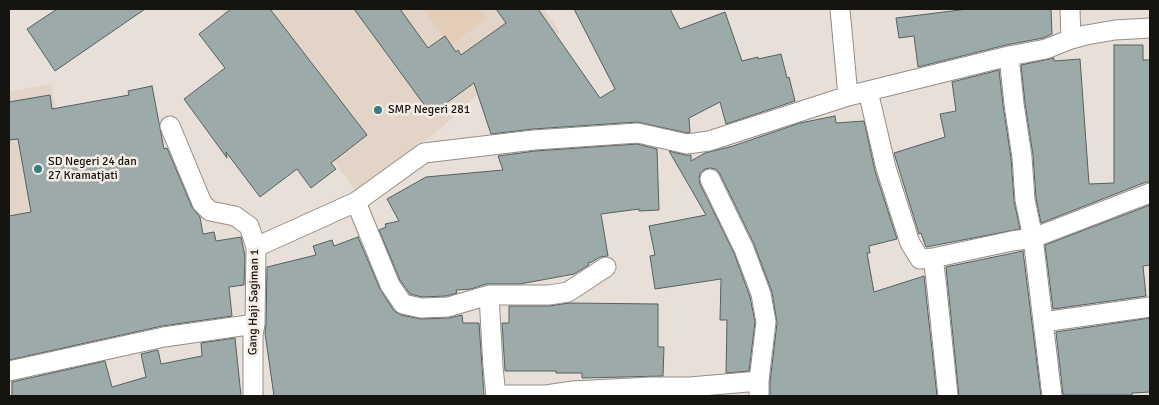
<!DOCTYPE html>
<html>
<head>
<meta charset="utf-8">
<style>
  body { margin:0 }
  #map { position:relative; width:1159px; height:405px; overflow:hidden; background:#e8e0d8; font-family:Signika,sans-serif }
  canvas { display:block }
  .frame { position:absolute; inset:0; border:10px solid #161411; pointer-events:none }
</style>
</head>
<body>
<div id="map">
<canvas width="1159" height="405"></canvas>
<div class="frame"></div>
</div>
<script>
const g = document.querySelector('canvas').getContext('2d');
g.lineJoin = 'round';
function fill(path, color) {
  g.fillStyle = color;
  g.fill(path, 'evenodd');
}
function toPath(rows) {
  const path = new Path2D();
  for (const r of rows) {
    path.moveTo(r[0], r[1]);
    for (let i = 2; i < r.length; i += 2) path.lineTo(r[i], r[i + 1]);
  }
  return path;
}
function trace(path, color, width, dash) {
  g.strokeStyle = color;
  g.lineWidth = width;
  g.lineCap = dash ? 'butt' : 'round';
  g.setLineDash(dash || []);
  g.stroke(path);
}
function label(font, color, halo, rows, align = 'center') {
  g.font = font + ' Signika,sans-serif';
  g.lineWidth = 5;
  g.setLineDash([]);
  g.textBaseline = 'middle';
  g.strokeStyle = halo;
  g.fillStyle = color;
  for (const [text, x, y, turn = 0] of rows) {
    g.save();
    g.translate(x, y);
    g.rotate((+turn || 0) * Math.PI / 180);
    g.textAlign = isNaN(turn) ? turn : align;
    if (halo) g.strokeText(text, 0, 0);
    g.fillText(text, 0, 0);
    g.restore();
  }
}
const built = toPath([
  [221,9,544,9,560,32,482,91,439,130,358,194],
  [51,84,81,245,9,258,9,92]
]);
const green = toPath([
  [424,9,479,9,487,19,449,45]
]);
const building = toPath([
  [57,9,145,9,55,71,27,29,57,9],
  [231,9,270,9,367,135,331,163,336,169,311,188,297,169,260,197,226,152,227,158,184,99,225,68,199,34,231,9],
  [354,9,400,9,428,48,445,36,456,52,458,50,461,55,506,23,496,9,538,9,600,98,615,89,574,9,670,9,680,29,725,12,742,61,758,57,758,59,781,54,787,78,789,77,795,101,726,124,720,102,689,118,690,132,687,133,637,122,533,129,491,134,474,83,431,114,354,9],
  [968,9,1051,9,1052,34,1043,38,1006,45,918,67,914,36,899,38,896,18,968,9],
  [1114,45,1143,45,1143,60,1150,60,1150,182,1146,182,1041,223,1036,198,1033,155,1025,103,1021,65,1054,58,1054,61,1080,59,1089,184,1114,183,1114,45],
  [999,70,1003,105,1011,158,1014,201,1020,229,926,247,921,233,919,234,894,153,945,137,940,114,956,111,952,82,999,70],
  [152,86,164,149,167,148,192,207,200,217,203,234,214,232,216,241,241,237,245,256,244,285,229,287,232,316,162,326,9,360,9,216,31,212,18,139,9,140,9,102,50,95,52,109,129,95,128,91,152,86],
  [835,116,836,123,864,121,875,171,897,239,869,246,870,253,867,253,874,292,924,276,937,396,770,396,770,382,777,323,772,292,754,244,720,174,716,169,710,168,705,169,700,173,699,179,700,184,734,253,750,297,755,322,749,371,726,373,727,320,720,320,721,279,655,289,650,256,655,255,649,226,706,215,669,151,685,155,691,155,691,161,705,153,733,146,800,123,835,116],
  [637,144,657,149,659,210,639,211,639,209,601,214,608,256,600,257,592,262,588,263,589,265,574,274,520,284,486,284,471,289,456,290,457,293,446,296,422,297,410,294,400,280,379,230,386,227,385,224,399,221,387,199,426,177,503,170,498,156,535,151,637,144],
  [1150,205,1150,265,1143,266,1146,296,1053,309,1045,245,1150,205],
  [358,237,380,289,394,311,401,315,421,319,449,318,462,315,463,323,479,323,484,396,274,396,265,333,266,324,267,267,316,255,313,246,332,240,334,246,358,237],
  [1023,251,1041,396,959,396,946,267,1023,251],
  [569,303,658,304,658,347,664,347,663,376,582,378,582,373,556,373,556,371,505,371,502,323,509,323,509,306,549,306,569,303],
  [1150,318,1150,392,1132,393,1132,395,1063,395,1056,332,1150,318],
  [235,338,241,396,12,396,12,382,105,361,112,387,146,377,141,354,158,350,161,364,202,356,201,343,235,338]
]);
const minor = toPath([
  [840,9,848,96],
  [1070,9,1071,39],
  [1009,56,1014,104,1022,157,1025,200,1033,238,1052,396],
  [868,91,886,168,910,243,920,259,933,258,1012,241,1033,238,1150,193],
  [170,126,202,203,210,211,235,216,249,226,256,247,255,324,253,335,253,396],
  [710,179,744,249,761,294,766,322,759,381,759,396],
  [356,202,390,285,403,304,421,308,448,307,489,295,493,367,496,396],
  [256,247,356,202,424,153,534,140,638,133,687,144,709,141,848,96,1009,56,1046,49,1071,39,1086,35,1115,30,1150,28],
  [933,258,936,280,948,396],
  [489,295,549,295,568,292,606,267],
  [1043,322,1150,307],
  [9,371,164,337,255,324],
  [496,395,546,395,573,391,650,387,690,387,759,381]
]);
const markers = [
  [378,110,5,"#357e81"],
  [38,169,5,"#357e81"]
];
const poiNames = [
  ["SMP Negeri 281",388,110],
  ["SD Negeri 24 dan",48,162],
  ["27 Kramatjati",48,176]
];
const streetNames = [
  ["Gang Haji Sagiman 1",254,302,-89]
];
fill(built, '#e2d4c6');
fill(green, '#e4cdb6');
fill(building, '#9daaaa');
trace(building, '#546060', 1);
trace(minor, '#958d86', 21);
trace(minor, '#fff', 19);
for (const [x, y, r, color] of markers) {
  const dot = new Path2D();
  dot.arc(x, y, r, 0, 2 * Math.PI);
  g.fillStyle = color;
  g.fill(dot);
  trace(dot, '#f5ede5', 2);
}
label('12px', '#161411', '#f5ede5', poiNames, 'left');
label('12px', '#161411', '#f5ede5', streetNames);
</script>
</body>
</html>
